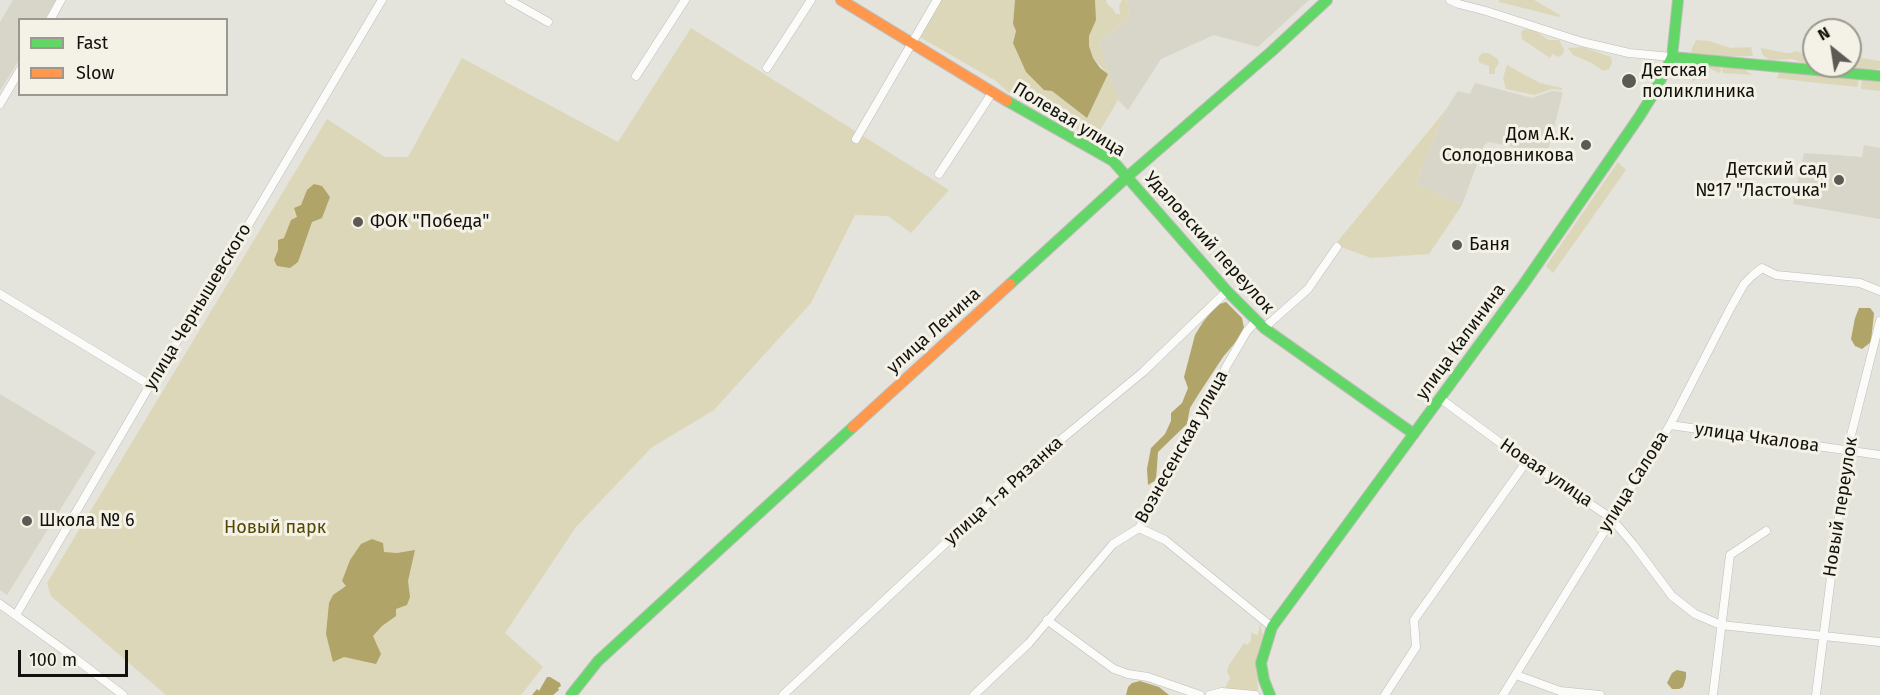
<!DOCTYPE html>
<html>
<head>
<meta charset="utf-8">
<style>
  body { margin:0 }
  #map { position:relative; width:1880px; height:695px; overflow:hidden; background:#e4e3dc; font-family:"Fira Sans",sans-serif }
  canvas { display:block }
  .legend { position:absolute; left:18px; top:18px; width:210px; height:78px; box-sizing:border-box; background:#f4f2e6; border:2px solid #9a988f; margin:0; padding:8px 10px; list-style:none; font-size:18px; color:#12110d }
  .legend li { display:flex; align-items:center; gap:12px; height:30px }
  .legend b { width:30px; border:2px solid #9a988f }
  .north { position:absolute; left:1802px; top:18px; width:60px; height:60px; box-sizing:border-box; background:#f4f2e6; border:2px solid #9a988f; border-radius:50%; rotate:330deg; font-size:16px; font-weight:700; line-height:24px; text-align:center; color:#12110d }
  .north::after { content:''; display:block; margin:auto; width:21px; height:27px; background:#5c5a55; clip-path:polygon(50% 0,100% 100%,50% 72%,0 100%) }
  .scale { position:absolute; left:18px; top:650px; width:110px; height:27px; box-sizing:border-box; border:3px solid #12110d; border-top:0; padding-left:8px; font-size:18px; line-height:21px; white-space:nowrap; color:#12110d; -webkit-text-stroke:4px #f4f2e6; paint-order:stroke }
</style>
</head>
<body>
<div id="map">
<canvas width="1880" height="695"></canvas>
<ul class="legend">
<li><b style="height:8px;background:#63d668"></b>Fast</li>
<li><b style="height:8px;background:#ff974d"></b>Slow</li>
</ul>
<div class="north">N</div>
<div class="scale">100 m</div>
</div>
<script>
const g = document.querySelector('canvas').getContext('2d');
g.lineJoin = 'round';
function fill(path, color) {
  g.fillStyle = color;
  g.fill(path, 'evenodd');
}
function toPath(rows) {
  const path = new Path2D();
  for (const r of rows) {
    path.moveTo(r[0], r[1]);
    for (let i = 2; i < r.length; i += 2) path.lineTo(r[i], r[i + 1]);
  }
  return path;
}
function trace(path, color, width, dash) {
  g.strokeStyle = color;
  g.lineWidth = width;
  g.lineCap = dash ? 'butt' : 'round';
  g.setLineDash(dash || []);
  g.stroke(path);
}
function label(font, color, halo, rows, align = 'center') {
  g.font = font + ' "Fira Sans",sans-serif';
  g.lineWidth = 6;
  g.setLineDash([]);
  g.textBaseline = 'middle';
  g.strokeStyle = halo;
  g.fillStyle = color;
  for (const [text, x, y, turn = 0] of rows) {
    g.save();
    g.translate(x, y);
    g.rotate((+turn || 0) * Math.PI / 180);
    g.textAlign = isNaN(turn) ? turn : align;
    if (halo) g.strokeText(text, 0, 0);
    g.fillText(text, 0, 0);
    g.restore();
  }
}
const built = toPath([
  [13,0,56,0,45,19,20,20,19,60,0,91,0,22],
  [1127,0,1309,0,1258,47,1214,35,1161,59,1128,110,1118,100,1099,43,1128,18,1129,9],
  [1475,83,1532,98,1552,91,1563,92,1547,154,1489,142,1484,145,1462,205,1416,184,1445,111,1458,91,1470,94],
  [1864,145,1880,148,1880,219,1793,204,1804,153,1862,157],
  [0,394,96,452,7,595,0,590]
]);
const green = toPath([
  [940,0,1015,0,1013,24,1016,31,1013,43,1021,57,1052,91,1087,117,1108,74,1093,58,1089,46,1089,36,1095,20,1095,0,1106,0,1107,4,1112,8,1116,14,1120,14,1119,6,1122,0,1127,0,1129,9,1128,18,1099,43,1118,100,1095,139,1008,92,996,81,918,36],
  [1499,0,1534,0,1560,15,1559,17,1499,2],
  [691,28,949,190,911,233,888,216,855,215,811,303,714,410,651,448,576,527,505,633,543,667,521,695,166,695,51,596,47,583,327,119,385,157,408,157,462,58,618,142],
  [1525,29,1535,31,1549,40,1559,40,1564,50,1563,54,1558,57,1553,54,1550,58,1522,39,1521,32],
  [1696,40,1709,41,1731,48,1751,47,1753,56,1690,57,1692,48],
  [1583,47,1611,57,1612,63,1609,69,1603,71,1592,63,1573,55,1568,48],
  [1761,48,1786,53,1791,53,1796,51,1810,56,1810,60,1805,64,1793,59,1769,60,1762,54],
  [1482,53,1488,53,1497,58,1499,63,1495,69,1495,74,1489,74,1489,66,1480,63,1478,58],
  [1850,56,1880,61,1880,69,1855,70,1844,66,1850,66],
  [1689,61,1720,66,1721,71,1719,73,1709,68,1707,69,1709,72,1702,71,1693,82,1692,77,1688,76,1686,69],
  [1507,65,1540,83,1562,88,1562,90,1552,89,1534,95,1506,89,1503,78],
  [1724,66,1742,67,1752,75,1723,73,1722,70],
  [1781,69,1860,77,1857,87,1809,82,1777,78],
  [1862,79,1880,80,1880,91,1861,89],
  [1445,111,1416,184,1462,205,1429,254,1371,258,1341,247,1338,241],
  [1618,162,1626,170,1553,273,1546,266],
  [1260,624,1263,635,1259,648,1257,666,1258,691,1254,692,1224,690,1230,678,1227,671,1229,665,1244,643,1247,645,1251,641,1251,633,1258,635]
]);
const water = toPath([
  [1015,0,1095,0,1096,20,1089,36,1089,46,1093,58,1100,68,1108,74,1087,118,1052,91,1044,90,1026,72,1013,43,1016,31,1013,24],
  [314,184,322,186,330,197,322,218,312,222,298,262,290,268,277,266,274,260,278,250,278,240,284,238,291,220,297,217,294,208,301,205,307,190],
  [1226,302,1242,318,1244,328,1239,338,1223,357,1198,395,1190,408,1187,424,1158,452,1156,480,1148,485,1147,469,1151,448,1165,434,1171,421,1171,413,1182,403,1188,388,1184,377,1195,335,1203,322,1217,305],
  [1859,308,1870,308,1874,313,1871,342,1862,349,1855,346,1851,339,1855,318],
  [372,539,383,543,384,552,397,553,415,550,408,581,410,597,407,605,396,609,396,616,382,626,373,636,381,654,376,664,344,657,333,662,326,634,329,603,333,595,346,586,342,581,350,560,361,544],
  [1677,670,1686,672,1686,678,1683,687,1679,689,1672,689,1667,683,1672,673],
  [547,677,550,677,560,683,561,686,558,688,559,690,553,695,532,695,537,689,539,691],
  [1140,681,1159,687,1169,695,1126,695,1128,687,1132,683]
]);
const street = toPath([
  [509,0,548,22],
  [1450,0,1459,4,1486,11,1582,42,1629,53,1672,57],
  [50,20,61,0],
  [767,68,811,0],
  [636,76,685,0],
  [0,104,20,70],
  [856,139,937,0],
  [939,174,992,93],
  [0,294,150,385],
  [1264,328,1308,289,1337,247],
  [1441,399,1510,450,1611,518,1633,544,1672,596,1695,614,1721,625,1880,642],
  [1670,425,1880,455],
  [1139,528,1165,540,1272,627],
  [0,604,72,656,123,695],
  [16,615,150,385,230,256,382,0],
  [1047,620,1114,669,1128,674,1148,677,1200,695],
  [1516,675,1560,691,1600,695],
  [783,695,1024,470,1143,372,1227,291],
  [974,695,1029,643,1113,544,1139,528,1218,385,1226,367,1247,331,1257,320],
  [1210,695,1222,692,1255,695],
  [1385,695,1416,647,1414,620,1527,461],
  [1503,695,1670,425,1730,309,1744,284,1753,275,1762,268,1776,275,1860,283,1880,291],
  [1713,695,1730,555,1766,531],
  [1816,695,1847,451,1880,321]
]);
const fast = toPath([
  [1672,57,1880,76],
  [1007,101,1113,161,1227,291,1264,328,1414,434],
  [1010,284,1127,177,1272,51,1327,0],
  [571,695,598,661,853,427],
  [1270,695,1264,680,1261,663,1272,627,1523,285,1639,117,1654,93,1672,57,1678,0]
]);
const slow = toPath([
  [841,0,1007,101],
  [853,427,1010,284]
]);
const markers = [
  [1629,81,8,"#5c5a55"],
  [1586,145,6,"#5c5a55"],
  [1839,180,6,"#5c5a55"],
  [358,222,6,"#5c5a55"],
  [1457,245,6,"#5c5a55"],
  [27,521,6,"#5c5a55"]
];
const poiNames = [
  ["Детская",1642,71],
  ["поликлиника",1642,92],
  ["Дом А.К.",1574,135,"right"],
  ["Солодовникова",1574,156,"right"],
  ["Детский сад",1827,170,"right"],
  ["№17 \"Ласточка\"",1827,191,"right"],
  ["ФОК \"Победа\"",370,222],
  ["Баня",1469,245],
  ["Школа № 6",39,521]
];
const streetNames = [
  ["Полевая улица",1069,120,31],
  ["Удаловский переулок",1209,243,48],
  ["улица Чернышевского",198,307,-59],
  ["улица Ленина",934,331,-42],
  ["улица Калинина",1461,342,-54],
  ["улица Чкалова",1757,438,8],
  ["Вознесенская улица",1182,447,-61],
  ["Новая улица",1546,473,34],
  ["улица Салова",1634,482,-58],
  ["улица 1-я Рязанка",1004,491,-42],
  ["Новый переулок",1841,507,-81]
];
const parkNames = [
  ["Новый парк",275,528]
];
fill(built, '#d8d6c8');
fill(green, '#ddd7ba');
fill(water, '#b0a469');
trace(street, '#bebdb8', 9);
trace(fast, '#bebdb8', 12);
trace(slow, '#bebdb8', 12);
trace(street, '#fbfbfa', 8);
trace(fast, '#63d668', 10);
trace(slow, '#ff974d', 10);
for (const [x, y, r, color] of markers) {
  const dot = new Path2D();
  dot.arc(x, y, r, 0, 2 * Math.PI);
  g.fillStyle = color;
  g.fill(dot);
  trace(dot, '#f4f2e6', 2);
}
label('18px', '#12110d', '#f4f2e6', poiNames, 'left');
label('18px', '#12110d', '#f4f2e6', streetNames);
label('18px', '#524603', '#f4f2e6', parkNames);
</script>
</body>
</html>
